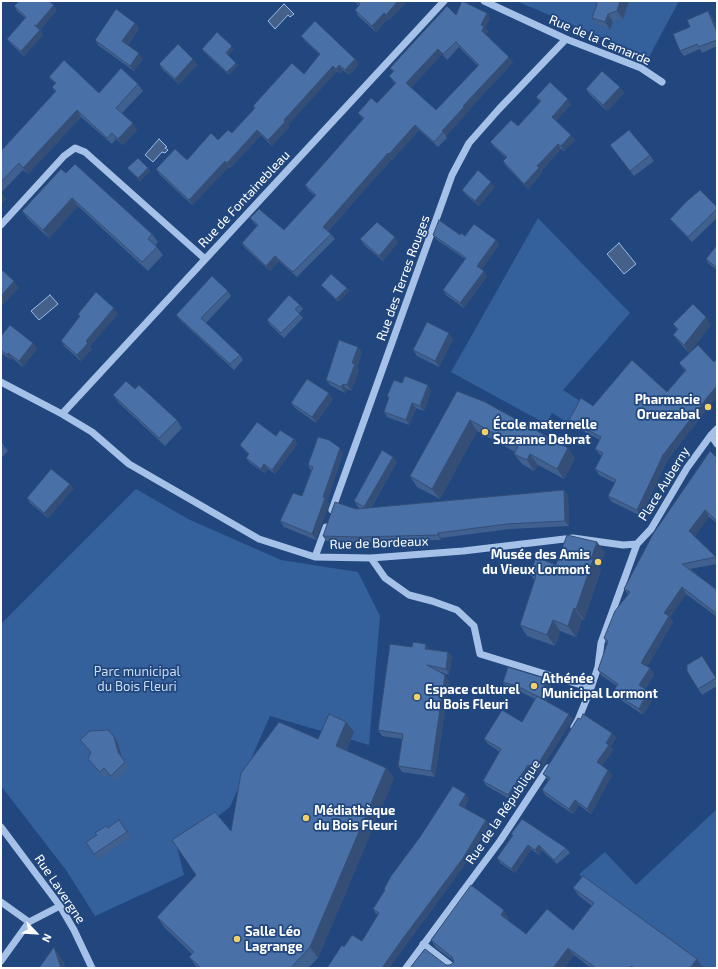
<!DOCTYPE html>
<html>
<head>
<meta charset="utf-8">
<style>
  body { margin:0 }
  #map { position:relative; width:718px; height:969px; overflow:hidden; background:#21477e; font-family:"Exo 2",sans-serif }
  canvas { display:block }
  .frame { position:absolute; inset:0; border:2px solid #fff; pointer-events:none }
  .north { position:absolute; left:16px; top:913px; width:40px; height:40px; -webkit-text-stroke:3px #21477e; paint-order:stroke; rotate:115deg; font-size:11px; font-weight:700; line-height:16px; text-align:center; color:#fff }
  .north::after { content:''; display:block; margin:auto; width:14px; height:18px; background:#fff; clip-path:polygon(50% 0,100% 100%,50% 72%,0 100%) }
</style>
</head>
<body>
<div id="map">
<canvas width="718" height="969"></canvas>
<div class="frame"></div>
<div class="north">N</div>
</div>
<script>
const g = document.querySelector('canvas').getContext('2d');
g.lineJoin = 'round';
function fill(path, color) {
  g.fillStyle = color;
  g.fill(path, 'evenodd');
}
function toPath(rows) {
  const path = new Path2D();
  for (const r of rows) {
    path.moveTo(r[0], r[1]);
    for (let i = 2; i < r.length; i += 2) path.lineTo(r[i], r[i + 1]);
  }
  return path;
}
function trace(path, color, width, dash) {
  g.strokeStyle = color;
  g.lineWidth = width;
  g.lineCap = dash ? 'butt' : 'round';
  g.setLineDash(dash || []);
  g.stroke(path);
}
function label(font, color, halo, rows, align = 'center') {
  g.font = font + ' "Exo 2",sans-serif';
  g.lineWidth = 3.5;
  g.setLineDash([]);
  g.textBaseline = 'middle';
  g.strokeStyle = halo;
  g.fillStyle = color;
  for (const [text, x, y, turn = 0] of rows) {
    g.save();
    g.translate(x, y);
    g.rotate((+turn || 0) * Math.PI / 180);
    g.textAlign = isNaN(turn) ? turn : align;
    if (halo) g.strokeText(text, 0, 0);
    g.fillText(text, 0, 0);
    g.restore();
  }
}
const green = toPath([
  [516,1,679,1,649,57],
  [538,218,630,313,563,390,585,404,572,425,552,413,546,424,451,372],
  [136,489,188,519,281,560,358,572,380,616,369,745,270,716,230,807,177,847,184,875,95,916,66,870,1,786,1,624],
  [717,809,717,968,704,968,588,883,579,874,605,852,636,885]
]);
const water = toPath([
  [284,4,294,14,290,17,288,15,275,29,268,21,284,4],
  [159,139,167,147,165,148,168,150,165,153,162,152,153,162,145,155,159,139],
  [619,243,636,264,624,274,607,254,619,243],
  [50,295,58,304,39,320,31,311,50,295]
]);
const minor = toPath([
  [484,1,566,39,641,68,662,82],
  [1,225,64,156,75,148,85,152,205,259],
  [1,382,62,414,92,432,129,464,259,539,315,557,371,558,463,551,573,538,623,545,637,544],
  [62,414,444,1],
  [711,435,717,444],
  [332,510,452,175,469,143,499,109,566,39],
  [315,557,326,527],
  [371,558,385,578,409,595,432,601,457,610,474,626,480,654,591,688],
  [574,727,578,720,591,688,598,667,601,643,637,544,651,529,687,468,711,435,717,429],
  [1,827,60,906,74,930,92,968],
  [1,902,29,922],
  [423,944,454,968],
  [1,961,29,922,60,906],
  [406,968,500,841,548,768]
]);
const wall = toPath([
  [354,1,403,1,405,4,389,20,388,19,376,32,358,16,355,10,359,6],
  [629,1,623,19,613,22,610,30,598,25,592,18,597,4],
  [14,6,57,10,40,30,43,35,24,56,11,44,7,39,26,19,17,11],
  [456,15,490,18,485,28,488,31,486,35,513,62,467,112,467,113,446,136,447,138,438,147,419,130,392,160,392,159,328,231,331,234,335,239,297,277,279,261,270,271,245,248,242,243,257,226,254,223,250,218,284,230,315,196,309,191,305,185,363,119,358,113,377,103,395,84,389,76,393,72,390,68],
  [459,47,478,66,436,110,411,88,442,54,447,60],
  [712,16,717,28,717,46,702,53,700,49,684,56,680,51,690,27],
  [135,23,139,29,128,45,143,59,134,71,99,46,95,40],
  [301,36,355,59,359,64,349,75,343,70,340,74,337,71,288,125,289,127,272,146,261,135,230,168,229,167,192,205,160,175,156,169,187,160,218,140,232,133,254,109,253,106,304,74,320,55,305,41],
  [202,49,234,49,228,55,238,65,229,75,204,52],
  [193,59,197,65,179,84,163,70,159,64],
  [49,77,99,93,138,84,143,91,122,113,137,130,123,145,116,139,112,144,81,117,28,174,23,170,1,193,6,199,1,204,1,151,55,92,52,87,55,84],
  [620,87,624,93,607,111,589,94,586,89],
  [536,97,571,104,556,121,575,140,564,151,561,149,541,171,542,173,528,189,506,166,503,161,506,158,494,147,490,142,518,126,540,102],
  [610,145,650,155,654,161,634,176],
  [127,168,148,168,150,171,140,181],
  [66,173,152,234,158,242,155,245,163,255,148,271,78,206,49,238,28,219,22,211],
  [495,187,479,206,466,195,462,190],
  [717,207,717,218,692,242,674,224,670,219],
  [433,235,460,235,496,240,499,245,481,270,487,276,464,308,446,295,443,290,465,259,437,240],
  [360,239,398,242,383,261,364,245],
  [717,245,717,270,709,264,706,259],
  [321,285,347,288,349,291,338,302],
  [228,291,231,296,206,323,240,355,243,360,234,370,180,320,176,315],
  [300,305,303,309,299,313,303,318,284,338,270,325,267,320],
  [78,314,118,314,90,346,92,349,81,361,65,347,61,341,80,317],
  [673,324,711,325,689,353,679,342,673,335,677,330],
  [1,336,37,349,23,367,12,358,11,360,1,353],
  [453,339,439,367,417,356,413,350],
  [362,352,357,367,359,370,351,391,347,389,345,393,330,385,326,380],
  [717,359,717,396,667,461,641,516,612,502,608,496,615,483,599,475,595,469,602,456,599,454,595,449,600,440,572,425,569,420,593,406,667,392,685,371,679,363,714,362],
  [402,383,431,390,424,411,416,408,409,425,387,417,384,412,389,399,387,396],
  [135,389,177,420,182,428,165,446,119,403,113,395],
  [457,391,575,458,564,479,538,465,534,471,522,464,514,454,515,452,477,431,440,499,417,487,410,476],
  [333,399,316,423,295,408,291,403],
  [276,436,294,439,297,444,275,474,268,469,265,473,250,463,246,458,249,455,244,450,240,445],
  [1,442,8,451,1,458],
  [343,453,327,501,329,504,316,540,284,527,280,521,302,496,311,471,308,465],
  [393,457,397,462,371,508,568,495,569,526,510,529,441,538,441,540,360,542,326,541,323,536,356,509,361,509,358,507,354,501],
  [717,458,717,523,709,517,694,536,716,557,717,559,717,564,690,569,717,590,717,617,686,594,670,617,673,622,647,667,650,668,654,675,645,689,653,698,643,715,618,698,613,692,617,686,602,676,598,670,607,644,604,638,628,594,624,589],
  [70,484,73,489,48,518,30,503,27,498],
  [605,552,599,568,601,570,584,620,582,619,576,637,560,631,555,646,527,636,520,625,535,581,530,574],
  [430,649,448,652,452,657,449,675,440,672,449,681,435,777,402,772,398,766,402,739,382,736,378,730],
  [702,656,717,680,717,686,702,695,698,689],
  [503,682,551,685,546,701,573,719,538,774,532,770,511,800,487,786,483,781,500,752,488,744,484,739,522,722,535,699,521,692,507,688],
  [346,722,354,732,346,751,386,768,394,778,318,958,308,968,197,968,189,957,192,954,165,928,157,917,196,875,231,831,318,739],
  [612,733,616,738,610,747,613,750,602,766,612,775,591,814,579,805,573,814,546,796,542,790,549,780,547,779,543,774],
  [114,737,118,743,122,757,129,767,115,781,108,774,104,778,92,765,88,759,91,753,84,746,80,740],
  [469,799,464,808,486,820,489,825,466,863,405,946,389,968,327,968,344,947,362,941,378,915,376,914,373,909,385,890,384,889],
  [119,820,131,837,98,859,86,842],
  [511,834,566,848,570,853,557,864,542,850,539,855,531,849,515,873,500,863,497,858,513,836],
  [573,888,702,967,701,968,591,968,574,955,564,968,410,968,446,965,450,965,453,963,454,961,436,948,431,940,509,918,508,920,526,934,573,930,592,906,579,896]
]);
const shadedWall = toPath([
  [398,1,403,1,405,4,389,20,386,15],
  [620,1,629,1,623,19,617,11],
  [54,5,57,10,39,31,36,26],
  [708,11,712,16,717,28,717,32],
  [384,13,388,19,376,32,372,26],
  [487,13,490,18,485,28,488,31,486,36,482,31,481,25],
  [608,14,613,22,610,30,605,22],
  [135,23,139,29,126,47,122,41],
  [40,30,43,35,24,56,21,51],
  [232,46,234,49,228,56,226,53],
  [438,49,442,54,410,89,406,83],
  [139,53,143,59,134,71,130,66],
  [509,57,513,62,467,112,467,113,446,136,442,131,463,106],
  [193,59,197,65,179,84,175,79],
  [355,59,359,64,349,75,345,70],
  [236,63,238,65,229,75,227,72],
  [339,65,343,70,340,74,336,69],
  [333,66,337,71,288,125,289,127,272,146,268,140,284,120],
  [620,87,624,93,607,111,603,105],
  [568,99,571,104,555,122,552,117],
  [77,110,81,117,28,174,23,168],
  [133,123,137,130,123,145,118,139],
  [415,125,419,130,392,160,389,154],
  [257,130,261,135,230,168,227,163],
  [571,135,575,140,564,151,561,146],
  [558,144,561,149,541,171,542,173,528,189,524,184,537,166],
  [388,153,392,159,327,232,323,227],
  [225,161,229,167,192,205,189,200],
  [148,168,150,171,140,181,138,178],
  [491,182,495,187,479,206,475,201],
  [1,192,6,199,1,204],
  [72,198,78,206,49,238,43,230],
  [395,237,398,242,383,261,379,256],
  [496,240,499,245,481,271,477,266],
  [275,256,279,261,270,271,266,266],
  [484,271,487,276,464,308,460,303],
  [14,281,19,288,1,307,1,296],
  [347,288,349,291,338,302,336,299],
  [114,308,118,314,90,346,92,349,81,361,77,355,86,341],
  [706,317,711,325,689,353,684,345],
  [449,333,453,339,439,367,435,361],
  [33,343,37,349,23,367,19,361],
  [358,347,362,352,357,367,359,370,351,391,347,385,352,363],
  [8,353,12,358,11,360,7,355],
  [343,384,347,389,345,393,341,387],
  [428,385,431,390,424,411,420,406],
  [717,386,717,396,667,461,641,516,637,510,663,455,709,395],
  [329,393,333,399,316,423,312,417],
  [412,403,416,408,409,425,406,420],
  [470,420,477,431,440,499,432,489],
  [294,439,297,444,275,474,272,470],
  [340,448,343,453,327,501,329,504,316,540,312,534,323,497],
  [568,448,575,458,564,479,557,469],
  [530,454,538,465,534,471,527,460],
  [393,457,397,462,368,512,364,507],
  [264,464,268,469,265,473,261,469],
  [70,484,73,489,48,518,44,513],
  [564,490,568,495,569,526,565,521],
  [705,510,709,517,694,538,689,531],
  [438,533,441,538,441,540,438,535],
  [597,542,605,552,599,568,601,570,584,620,576,609],
  [682,587,686,594,670,617,673,622,646,669,641,663,664,613],
  [574,608,582,619,576,637,568,626],
  [553,620,560,631,555,646,547,635],
  [426,644,430,649,425,649],
  [448,652,452,657,449,675,446,669],
  [650,668,654,675,643,691,639,685],
  [445,675,449,681,435,777,431,771],
  [547,679,551,685,545,704,541,698],
  [648,691,653,698,643,715,639,709],
  [569,714,573,719,538,774,535,769],
  [346,722,354,732,343,757,336,746],
  [612,733,616,738,610,747,613,750,601,768,597,762,606,743],
  [114,737,118,743,122,758,118,752],
  [528,765,532,770,511,800,508,795],
  [386,768,394,778,318,958,310,947],
  [608,770,612,775,591,814,587,809],
  [466,794,469,799,462,810,459,805],
  [575,800,579,805,573,814,569,809],
  [486,820,489,825,466,863,405,946,389,968,382,968],
  [528,845,531,849,515,873,511,869],
  [539,845,542,850,539,855,535,850],
  [504,910,509,918,506,923,501,915],
  [54,947,64,962,66,968,61,968],
  [568,948,574,955,564,968,553,968],
  [697,959,702,967,701,968,690,968]
]);
const building = toPath([
  [19,1,49,1,54,5,36,26,34,25,40,30,21,51,7,39,26,17,14,6,19,1],
  [356,1,398,1,386,15,384,13,372,26,355,10,360,4,356,1],
  [462,1,487,13,481,25,484,26,482,31,509,57,463,106,464,107,442,131,443,132,434,142,415,125,389,154,388,153,323,227,331,234,293,272,275,256,266,266,242,243,258,225,250,218,259,209,284,230,316,195,305,185,364,118,358,113,371,98,377,103,396,83,389,76,394,71,390,68,447,6,456,15,462,1],
  [456,42,479,65,436,110,406,83,438,49,443,54,456,42],
  [595,1,620,1,617,11,608,14,605,22,592,18,597,4,595,1],
  [116,9,135,23,122,41,139,53,130,66,95,40,116,9],
  [708,11,717,32,717,40,698,47,697,44,680,51,673,34,690,27,687,20,708,11],
  [315,21,355,59,345,70,339,65,336,69,333,66,284,120,285,122,268,140,257,130,227,163,225,161,189,200,156,169,175,149,187,160,211,133,218,140,228,130,232,133,255,108,253,106,292,63,304,74,320,54,301,36,315,21],
  [217,32,232,46,226,53,236,63,227,72,202,49,217,32],
  [178,44,193,59,175,79,159,64,178,44],
  [64,60,99,93,121,68,138,84,116,108,133,123,118,139,112,133,107,138,77,110,23,168,19,163,1,182,1,151,56,91,52,87,56,83,49,77,64,60],
  [602,71,620,87,603,105,586,89,602,71],
  [550,82,568,99,552,117,571,135,561,146,558,144,537,166,539,168,524,184,503,161,507,157,490,142,511,120,518,126,541,101,536,97,550,82],
  [629,130,650,155,630,171,610,145,629,130],
  [138,158,148,168,138,178,127,168,138,158],
  [75,164,152,234,148,239,157,247,142,262,72,198,43,230,22,211,61,169,66,173,75,164],
  [478,170,491,182,475,201,462,190,478,170],
  [700,190,717,207,717,209,688,237,670,219,687,201,700,190],
  [439,220,460,235,461,233,465,236,474,224,496,240,477,266,484,271,460,303,443,290,466,258,433,235,439,220],
  [377,222,395,237,379,256,360,239,377,222],
  [717,245,717,268,706,259,717,245],
  [1,269,14,281,1,296,1,269],
  [331,274,347,288,336,299,321,285,331,274],
  [212,276,228,291,201,318,240,355,230,364,176,315,212,276],
  [96,292,114,308,86,341,88,343,77,355,61,341,80,316,78,314,96,292],
  [289,295,300,305,295,309,300,314,281,333,267,320,289,295],
  [693,304,706,317,684,345,673,335,678,329,673,324,693,304],
  [427,322,449,333,435,361,413,350,427,322],
  [10,325,33,343,19,361,8,353,7,355,1,350,1,336,10,325],
  [339,340,358,347,352,363,355,364,347,385,343,384,341,387,326,380,339,340],
  [698,345,714,362,717,359,717,386,709,395,663,455,637,510,608,496,616,480,595,469,603,453,595,449,601,437,569,420,581,398,593,406,632,360,667,392,686,370,679,363,698,345],
  [405,376,428,385,420,406,412,403,406,420,384,412,389,397,387,396,394,380,402,383,405,376],
  [307,379,329,393,312,417,291,403,307,379],
  [126,381,135,389,139,385,177,420,159,438,113,395,126,381],
  [457,391,485,402,568,448,557,469,530,454,527,460,514,454,518,447,470,420,432,489,410,476,457,391],
  [257,422,276,436,280,430,294,439,272,470,264,464,261,469,246,458,249,454,240,445,257,422],
  [318,437,329,440,340,448,323,497,325,498,312,534,280,521,293,493,302,496,313,467,308,465,318,437],
  [1,442,4,446,1,449,1,442],
  [382,450,393,457,364,507,354,501,382,450],
  [710,451,717,458,717,521,705,510,689,531,716,557,682,564,717,590,717,614,682,587,664,613,669,616,641,663,650,668,639,685,648,691,639,709,613,692,618,684,598,670,608,641,604,638,615,611,630,592,624,589,653,534,710,451],
  [51,469,70,484,44,513,27,498,51,469],
  [564,490,565,521,507,524,438,533,438,535,357,537,323,536,335,502,356,509,564,490],
  [567,535,597,542,591,559,593,560,576,609,574,608,568,626,553,620,547,635,520,625,536,576,530,574,536,557,556,565,567,535],
  [413,642,426,644,425,649,448,652,446,669,427,665,445,675,431,771,398,766,403,734,378,730,390,644,412,647,413,642],
  [702,656,716,678,698,689,687,671,687,665,702,656],
  [508,667,547,679,541,698,517,686,503,682,508,667],
  [537,696,569,714,535,769,528,765,508,795,483,781,501,749,484,739,502,710,522,722,537,696],
  [329,714,346,722,336,746,386,768,310,947,291,968,201,968,189,957,194,952,157,917,196,875,172,840,215,812,231,831,241,773,279,722,318,739,329,714],
  [583,714,612,733,606,743,609,745,597,762,608,770,587,809,575,800,569,809,542,790,550,778,543,774,578,718,581,719,583,714],
  [108,730,114,737,118,752,125,762,111,776,104,768,100,772,88,759,91,752,80,740,90,731,108,730],
  [453,786,466,794,459,805,486,820,463,858,401,941,382,968,327,968,342,945,344,947,352,935,362,941,379,913,373,909,385,890,384,889,391,876,420,837,453,786],
  [522,819,566,848,554,860,539,845,535,850,528,845,511,869,497,858,513,835,511,834,522,819],
  [119,820,127,832,94,854,86,842,97,835,95,833,106,826,108,828,119,820],
  [583,876,697,959,690,968,634,968,631,966,629,968,596,968,568,948,553,968,410,968,424,950,425,949,446,965,450,965,453,963,454,961,452,957,431,940,471,885,504,910,501,915,526,934,547,909,573,930,594,903,573,888,583,876],
  [54,947,61,968,39,968,54,947]
]);
const markers = [
  [708,407,4,"#f3cf67"],
  [485,432,4,"#f3cf67"],
  [598,562,4,"#f3cf67"],
  [534,686,4,"#f3cf67"],
  [417,697,4,"#f3cf67"],
  [306,818,4,"#f3cf67"],
  [237,939,4,"#f3cf67"]
];
const streetNames = [
  ["Rue de la Camarde",600,40,23],
  ["Rue de Fontainebleau",244,199,-47],
  ["Rue des Terres Rouges",403,278,-70],
  ["Place Auberny",664,484,-58],
  ["Rue de Bordeaux",379,543,-2],
  ["Rue de la République",503,812,-56],
  ["Rue Lavergne",60,889,56]
];
const poiNames = [
  ["Pharmacie",700,400,"right"],
  ["Oruezabal",700,415,"right"],
  ["École maternelle",493,425],
  ["Suzanne Debrat",493,440],
  ["Musée des Amis",590,555,"right"],
  ["du Vieux Lormont",590,570,"right"],
  ["Athénée",542,679],
  ["Municipal Lormont",542,694],
  ["Espace culturel",425,690],
  ["du Bois Fleuri",425,705],
  ["Médiathèque",314,811],
  ["du Bois Fleuri",314,826],
  ["Salle Léo",245,932],
  ["Lagrange",245,947]
];
const parkNames = [
  ["Parc municipal",137,672],
  ["du Bois Fleuri",137,687]
];
fill(green, '#34609c');
fill(water, '#45618a');
trace(water, '#99bce8', 1);
trace(minor, '#a6c1e7', 7);
fill(wall, '#406090');
fill(shadedWall, '#344e76');
fill(building, '#4a70a8');
trace(building, '#344e76', 1);
for (const [x, y, r, color] of markers) {
  const dot = new Path2D();
  dot.arc(x, y, r, 0, 2 * Math.PI);
  g.fillStyle = color;
  g.fill(dot);
  trace(dot, '#21477e', 1.5);
}
label('13px', '#fff', '#21477e', streetNames);
label('bold 13px', '#fff', '#21477e', poiNames, 'left');
label('13px', '#c9dcf5', '#21477e', parkNames);
</script>
</body>
</html>
